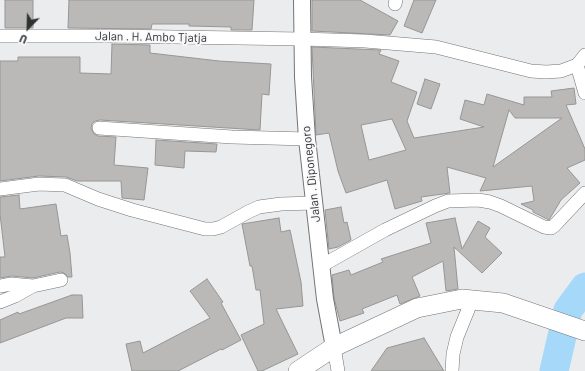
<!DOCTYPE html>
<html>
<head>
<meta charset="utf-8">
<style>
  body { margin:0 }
  #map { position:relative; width:585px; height:371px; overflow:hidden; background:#ebeced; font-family:Barlow,sans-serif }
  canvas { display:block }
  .north { position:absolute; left:8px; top:8px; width:40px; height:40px; -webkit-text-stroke:3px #f9f9fb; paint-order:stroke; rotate:203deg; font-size:11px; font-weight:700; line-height:16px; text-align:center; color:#303131 }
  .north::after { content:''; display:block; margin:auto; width:14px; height:18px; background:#303131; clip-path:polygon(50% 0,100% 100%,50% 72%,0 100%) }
</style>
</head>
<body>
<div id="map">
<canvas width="585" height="371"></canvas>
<div class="north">U</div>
</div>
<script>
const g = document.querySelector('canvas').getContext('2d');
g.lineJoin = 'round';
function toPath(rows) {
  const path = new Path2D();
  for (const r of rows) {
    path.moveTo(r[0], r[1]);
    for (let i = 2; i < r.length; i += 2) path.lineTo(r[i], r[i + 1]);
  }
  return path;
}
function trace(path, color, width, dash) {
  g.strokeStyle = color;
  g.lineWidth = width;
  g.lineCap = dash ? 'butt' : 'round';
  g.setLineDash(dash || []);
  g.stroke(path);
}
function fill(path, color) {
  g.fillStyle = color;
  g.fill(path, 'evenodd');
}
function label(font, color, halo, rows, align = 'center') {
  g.font = font + ' Barlow,sans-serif';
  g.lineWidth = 4;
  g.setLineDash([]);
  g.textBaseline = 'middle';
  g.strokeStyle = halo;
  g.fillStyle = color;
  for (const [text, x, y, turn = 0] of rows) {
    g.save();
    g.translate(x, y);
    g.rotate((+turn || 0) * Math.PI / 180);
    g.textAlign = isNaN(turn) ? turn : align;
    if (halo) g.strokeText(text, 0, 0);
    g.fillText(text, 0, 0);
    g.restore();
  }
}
const river = toPath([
  [554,371,568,310,585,287]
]);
const building = toPath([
  [5,0,33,0,33,28,5,28,5,0],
  [69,0,254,0,252,30,231,30,231,27,189,26,189,24,152,24,151,29,68,28,69,0],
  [312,0,360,0,398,21,390,35,312,31,312,0],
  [414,0,436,0,422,33,404,26,414,0],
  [112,44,150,45,150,53,219,61,271,64,269,95,262,94,260,130,100,120,95,121,92,124,91,128,94,134,98,136,116,137,114,165,148,168,144,200,122,198,121,181,77,181,66,177,39,176,0,181,0,61,18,61,18,57,80,57,80,73,111,74,112,44],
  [312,47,381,50,379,54,399,61,391,82,417,92,407,121,414,138,484,127,460,119,465,100,484,105,487,94,524,105,524,97,552,97,551,91,574,88,576,104,566,105,585,149,585,160,567,168,580,183,561,200,549,220,533,212,533,210,521,204,534,201,532,186,480,191,486,178,447,167,450,193,421,197,422,201,395,209,387,180,346,193,338,171,329,133,316,135,312,47],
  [509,110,515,118,562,118,493,167,509,110],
  [392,119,406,150,369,160,361,125,392,119],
  [425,79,440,84,431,109,417,104,425,79],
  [156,140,217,144,216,152,185,151,184,168,155,165,156,140],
  [19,195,20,209,56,204,61,236,67,235,70,253,72,277,68,277,64,273,60,272,33,278,12,276,0,278,0,257,5,257,0,214,0,197,19,195],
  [341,207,344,223,347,222,351,240,338,247,329,249,325,210,341,207],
  [279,218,281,232,290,230,301,282,303,306,276,309,298,354,262,371,258,371,241,335,264,324,260,290,256,290,252,266,250,266,242,224,279,218],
  [455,218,462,249,478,221,490,228,485,237,502,253,482,273,454,247,458,289,446,291,443,261,412,277,420,296,400,304,397,295,362,309,364,313,340,321,334,298,332,275,349,270,351,275,383,262,381,259,431,243,426,223,455,218],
  [207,279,223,302,221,303,241,340,222,350,221,349,178,371,132,371,126,344,140,341,143,353,210,318,190,291,207,279],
  [72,295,82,295,83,318,66,318,0,343,0,320,18,312,19,314,72,295],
  [424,338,444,371,371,371,387,348,424,338]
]);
const minor = toPath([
  [395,4,396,0],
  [0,36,112,36,302,39,365,41,436,47,531,71,546,72,561,71,577,65,585,93],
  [577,65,585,55],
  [99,128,232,137,307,139],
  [0,189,39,184,65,185,98,199,132,210,205,229,213,229,221,227,248,212,259,207,281,204,314,203],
  [321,266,385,230,435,206,448,201,478,200,490,202,501,206,544,227,551,228,554,226,585,193],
  [0,286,11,284,33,286,61,280],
  [0,302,15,296,33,286],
  [334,347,338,371],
  [452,371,453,354,457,337,472,300]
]);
const tertiary = toPath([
  [302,0,303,77,307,139,325,299,334,347]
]);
const secondary = toPath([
  [298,371,334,347,417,308,462,299,503,303,585,331]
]);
const streetNames = [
  ["Jalan . H. Ambo Tjatja",151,37,1],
  ["Jalan . Diponegoro",311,174,-96]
];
trace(river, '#a6d8f9', 29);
fill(building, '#bab9b8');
trace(building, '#979695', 1);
trace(minor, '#737475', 14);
trace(tertiary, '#737475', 18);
trace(secondary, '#737475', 20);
trace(minor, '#fff', 13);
trace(tertiary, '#fff', 16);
trace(secondary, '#fff', 19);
label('12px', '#303131', '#f9f9fb', streetNames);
</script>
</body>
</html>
